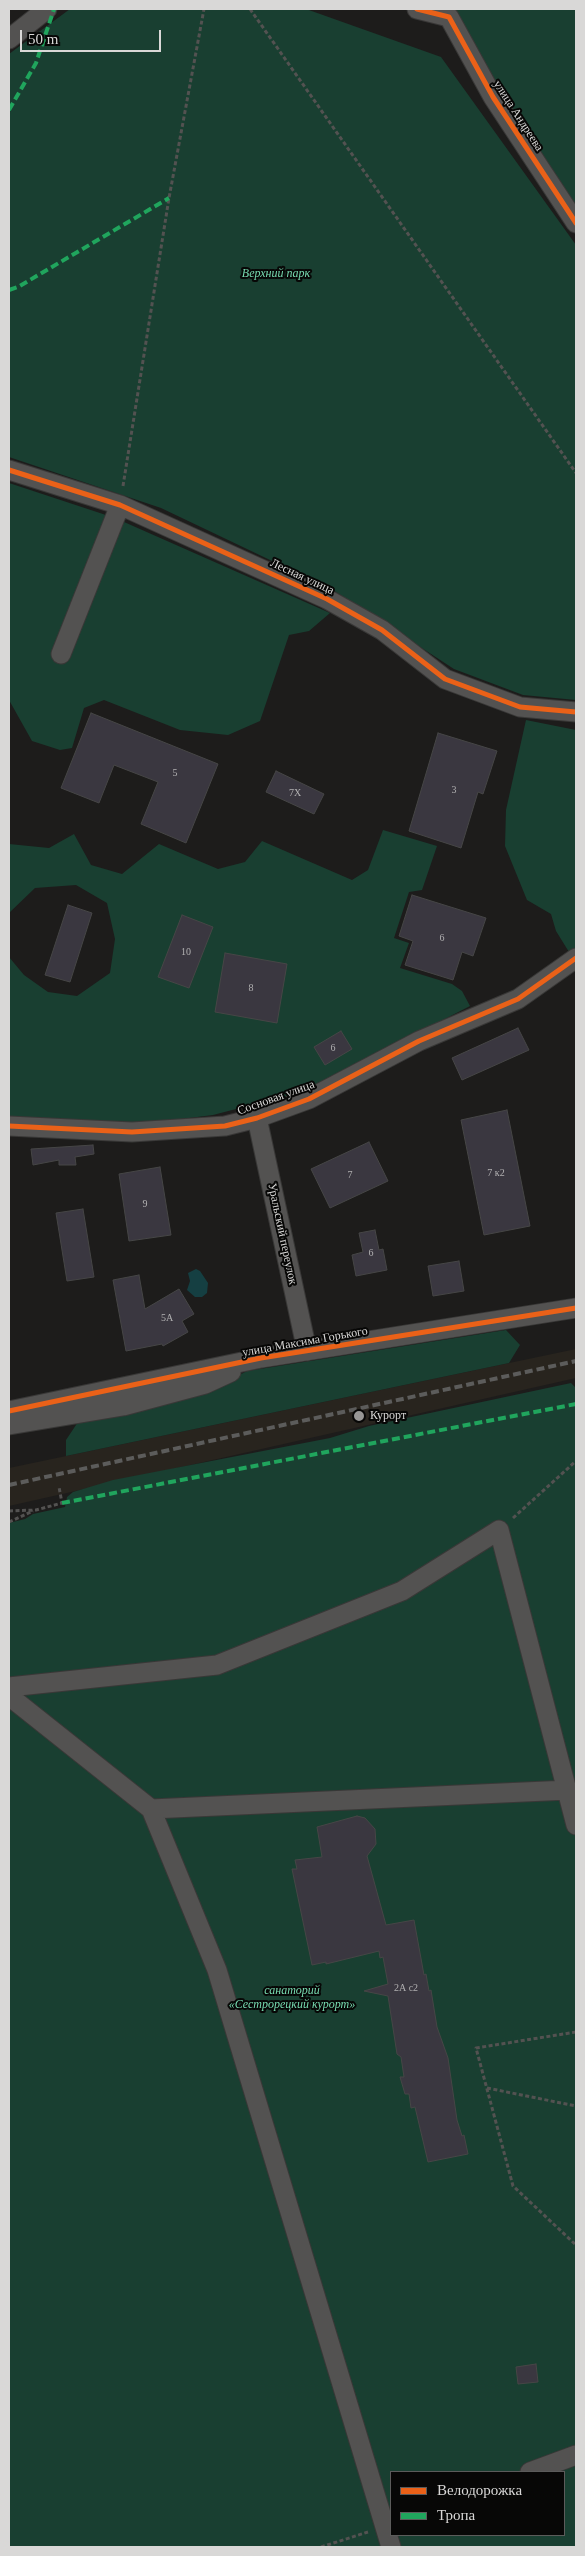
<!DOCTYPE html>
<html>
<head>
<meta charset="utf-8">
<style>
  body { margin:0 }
  #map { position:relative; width:585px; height:2556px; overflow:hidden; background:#1d1c1b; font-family:"Times New Roman",serif }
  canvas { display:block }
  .frame { position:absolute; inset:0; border:10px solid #d9d8d7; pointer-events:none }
  .legend { position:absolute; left:390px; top:2471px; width:175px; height:65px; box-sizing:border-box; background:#070706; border:1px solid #5b5b5a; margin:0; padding:6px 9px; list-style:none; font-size:15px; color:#d9d8d7 }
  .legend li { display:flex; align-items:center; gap:10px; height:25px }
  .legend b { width:25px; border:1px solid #5b5b5a }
  .scale { position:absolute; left:20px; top:30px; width:141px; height:22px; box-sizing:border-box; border:2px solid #d9d8d7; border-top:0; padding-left:6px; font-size:15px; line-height:18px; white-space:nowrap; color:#d9d8d7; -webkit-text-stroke:4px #070706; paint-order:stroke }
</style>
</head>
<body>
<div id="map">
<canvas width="585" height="2556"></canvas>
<div class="frame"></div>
<ul class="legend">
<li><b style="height:6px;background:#ea6118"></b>Велодорожка</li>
<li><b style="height:6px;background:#20a55d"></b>Тропа</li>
</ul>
<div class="scale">50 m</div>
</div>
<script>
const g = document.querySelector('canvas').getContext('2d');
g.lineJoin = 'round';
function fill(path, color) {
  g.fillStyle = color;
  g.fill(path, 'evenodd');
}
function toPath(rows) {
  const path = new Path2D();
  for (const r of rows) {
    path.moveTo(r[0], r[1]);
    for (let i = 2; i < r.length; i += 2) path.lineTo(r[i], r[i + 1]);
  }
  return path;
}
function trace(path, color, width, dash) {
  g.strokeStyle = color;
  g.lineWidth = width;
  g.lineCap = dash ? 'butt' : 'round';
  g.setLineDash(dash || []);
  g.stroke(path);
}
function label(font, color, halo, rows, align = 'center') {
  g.font = font + ' "Times New Roman",serif';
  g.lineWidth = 4;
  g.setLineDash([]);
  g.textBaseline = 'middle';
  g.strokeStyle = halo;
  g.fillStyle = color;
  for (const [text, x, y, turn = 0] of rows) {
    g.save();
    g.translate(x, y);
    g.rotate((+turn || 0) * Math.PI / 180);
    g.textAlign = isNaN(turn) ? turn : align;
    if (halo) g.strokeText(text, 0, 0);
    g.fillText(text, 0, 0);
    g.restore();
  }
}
const built = toPath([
  [576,1349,576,1378,9,1506,9,1468]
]);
const green = toPath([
  [70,9,306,9,441,57,576,245,576,700,523,695,454,669,333,590,161,508,9,457,9,54],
  [456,9,576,9,576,210,500,94],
  [9,483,115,518,330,613,309,631,289,635,260,721,228,735,180,730,104,700,84,708,72,748,60,750,32,741,9,700],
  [526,720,576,730,576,947,569,952,556,931,551,914,527,900,505,846,506,810],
  [383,830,437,846,422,890,409,892,394,938,409,943,400,968,452,984,462,991,470,1006,305,1091,213,1115,134,1125,9,1117,9,957,24,975,48,992,77,996,110,973,115,939,107,903,76,885,35,888,9,913,9,844,49,848,74,834,91,865,122,874,159,844,218,869,245,862,262,841,352,880,368,870],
  [506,1330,520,1345,509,1363,66,1456,66,1440,78,1422,204,1394,247,1371],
  [571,1383,576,1388,576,2547,9,2547,9,1523,25,1519,33,1514,65,1507,67,1497,73,1492,113,1480,330,1438,369,1426],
  [391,2472,564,2472,564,2535,391,2535]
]);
const water = toPath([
  [196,1269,200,1271,208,1283,207,1293,202,1297,195,1297,187,1290,190,1281,188,1273]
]);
const building = toPath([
  [91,713,218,764,186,843,141,824,158,782,114,765,99,803,61,788,91,713],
  [438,733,497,751,483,794,478,792,461,848,409,831,438,733],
  [276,771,324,794,314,814,266,792,276,771],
  [412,895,486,918,473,956,462,952,453,980,405,965,413,941,399,936,412,895],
  [68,905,92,913,70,982,45,975,68,905],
  [182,915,213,927,189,988,158,977,182,915],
  [225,953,287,964,277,1023,215,1012,225,953],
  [518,1028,529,1050,462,1080,452,1058,518,1028],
  [341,1031,352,1049,325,1065,314,1047,341,1031],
  [507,1110,530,1226,484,1235,461,1120,507,1110],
  [369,1142,388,1181,330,1208,311,1169,369,1142],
  [93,1145,94,1154,75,1157,76,1165,59,1165,59,1160,33,1165,31,1149,93,1145],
  [160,1167,171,1235,129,1241,119,1174,160,1167],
  [83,1209,94,1277,67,1281,56,1213,83,1209],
  [375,1230,379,1250,383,1249,387,1270,356,1276,352,1255,363,1252,359,1233,375,1230],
  [459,1261,464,1291,433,1296,428,1266,459,1261],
  [139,1275,145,1309,179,1289,194,1314,182,1321,188,1332,163,1346,162,1344,126,1351,113,1280,139,1275],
  [357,1816,365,1818,375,1829,376,1844,367,1856,386,1925,414,1920,424,1975,426,1974,429,1991,431,1990,437,2027,448,2058,457,2120,462,2136,464,2135,468,2154,428,2162,415,2107,411,2108,409,2094,405,2094,400,2077,404,2077,401,2057,397,2054,388,1996,364,1991,388,1984,383,1957,380,1958,379,1951,326,1964,326,1962,312,1965,292,1869,297,1869,295,1860,322,1857,317,1827,357,1816],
  [536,2364,538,2382,518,2384,516,2367,536,2364]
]);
const path = toPath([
  [250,9,576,473],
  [123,486,169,198,204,9],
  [9,1511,36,1510,62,1503,59,1487],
  [513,1518,576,1461],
  [9,1522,33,1511],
  [576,2032,476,2048,513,2186,576,2245],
  [487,2088,576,2106],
  [321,2547,368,2532]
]);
const minor = toPath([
  [417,9,449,17,493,97,576,223],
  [9,39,47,9],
  [9,470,120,505,327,599,382,630,445,679,520,707,576,712],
  [61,654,120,505],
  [257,1118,307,1351],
  [9,1126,132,1132,225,1126,257,1118,309,1099,419,1041,518,999,576,958],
  [9,1411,261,1358,576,1308],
  [9,1425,123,1406,205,1384,231,1372],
  [9,1687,217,1665,402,1591,499,1530,576,1825],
  [9,1696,151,1809,217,1970,391,2547],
  [151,1809,568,1790],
  [530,2472,576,2455]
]);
const rail = toPath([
  [9,1485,576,1361]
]);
const quiet = toPath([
  [9,110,36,63,54,9],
  [9,290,18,287,169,198],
  [62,1503,576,1404]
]);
const cycleway = toPath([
  [417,9,449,17,493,97,576,223],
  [9,470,120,505,327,599,382,630,445,679,520,707,576,712],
  [9,1126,132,1132,225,1126,257,1118,309,1099,419,1041,518,999,576,958],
  [9,1411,261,1358,576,1308]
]);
const markers = [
  [359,1416,6,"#979695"]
];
const numberNames = [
  ["5",175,773],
  ["3",454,790],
  ["7Х",295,793],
  ["6",442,938],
  ["10",186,952],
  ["8",251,988],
  ["6",333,1048],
  ["7 к2",496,1173],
  ["7",350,1175],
  ["9",145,1204],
  ["6",371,1253],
  ["5А",167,1318],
  ["2А с2",406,1988]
];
const streetNames = [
  ["улица Андреева",518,116,57],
  ["Лесная улица",302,577,25],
  ["Сосновая улица",276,1098,-20],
  ["Уральский переулок",282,1234,78],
  ["улица Максима Горького",305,1342,-10]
];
const parkNames = [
  ["Верхний парк",276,274],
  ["санаторий",292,1991],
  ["«Сестрорецкий курорт»",292,2005]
];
const poiNames = [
  ["Курорт",370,1416]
];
fill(built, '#28241e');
fill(green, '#193f31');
fill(water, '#153f42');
fill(building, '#3a3740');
trace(building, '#464646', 1);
trace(minor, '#393837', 21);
trace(path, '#535251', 3, [4, 2.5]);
trace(minor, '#535251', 19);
trace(rail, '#5c5c5b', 4, [8, 4]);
trace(quiet, '#20a55d', 4, [8, 4]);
trace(cycleway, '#ea6118', 5);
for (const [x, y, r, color] of markers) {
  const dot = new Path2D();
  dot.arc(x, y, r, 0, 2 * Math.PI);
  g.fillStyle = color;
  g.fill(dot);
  trace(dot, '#070706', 2);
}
label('10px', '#b1b0b1', null, numberNames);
label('12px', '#d9d8d7', '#070706', streetNames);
label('italic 12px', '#77dab0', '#070706', parkNames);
label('12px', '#d9d8d7', '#070706', poiNames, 'left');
</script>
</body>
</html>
